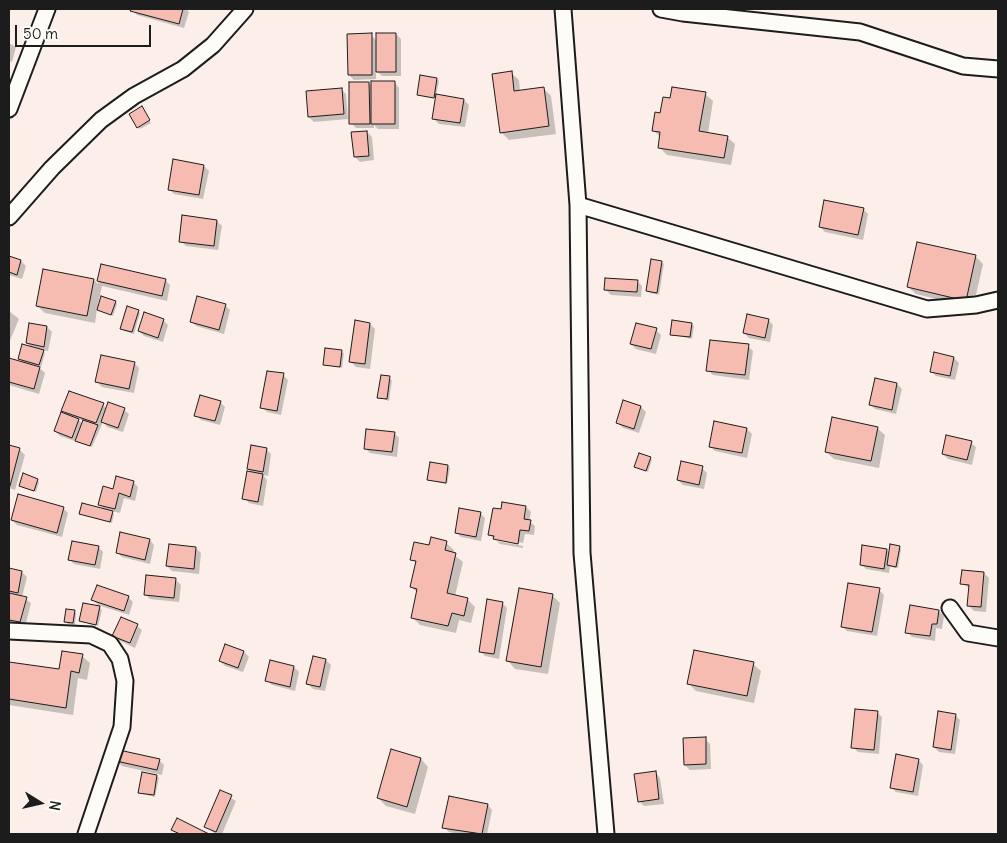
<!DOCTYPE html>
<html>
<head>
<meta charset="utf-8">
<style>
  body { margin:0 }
  #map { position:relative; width:1007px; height:843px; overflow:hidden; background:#fcefe9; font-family:Delius,sans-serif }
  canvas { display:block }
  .frame { position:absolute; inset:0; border:10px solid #1c1c1c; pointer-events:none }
  .north { position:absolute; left:15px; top:778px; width:50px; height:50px; -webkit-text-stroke:4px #fdfcf7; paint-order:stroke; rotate:100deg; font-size:14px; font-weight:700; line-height:20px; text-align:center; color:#1c1c1c }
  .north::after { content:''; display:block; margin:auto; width:18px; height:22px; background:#1c1c1c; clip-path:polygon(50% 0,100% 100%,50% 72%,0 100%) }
  .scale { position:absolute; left:15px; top:25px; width:136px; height:22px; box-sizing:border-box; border:2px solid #1c1c1c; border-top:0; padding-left:6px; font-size:15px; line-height:18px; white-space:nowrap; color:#1c1c1c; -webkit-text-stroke:4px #fdfcf7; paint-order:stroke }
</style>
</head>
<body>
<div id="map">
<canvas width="1007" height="843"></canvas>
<div class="frame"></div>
<div class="north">N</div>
<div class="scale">50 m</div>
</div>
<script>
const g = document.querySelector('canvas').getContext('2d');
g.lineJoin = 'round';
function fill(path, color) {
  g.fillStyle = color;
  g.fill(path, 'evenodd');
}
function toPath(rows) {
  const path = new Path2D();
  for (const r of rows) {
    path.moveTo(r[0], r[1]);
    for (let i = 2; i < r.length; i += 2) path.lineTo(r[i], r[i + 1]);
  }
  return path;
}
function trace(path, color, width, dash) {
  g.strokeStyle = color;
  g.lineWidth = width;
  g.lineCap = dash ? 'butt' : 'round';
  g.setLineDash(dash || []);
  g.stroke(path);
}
const shadow = toPath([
  [132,9,186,9,189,12,184,28,137,15],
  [396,34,401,39,401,76,382,76,376,71,376,79,354,80,349,75,371,35,377,41],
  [9,43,16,47,12,62,9,61],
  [511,73,519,80,520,91,543,88,551,96,556,134,509,140,501,132],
  [437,79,439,81,436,96,464,100,469,105,465,127,439,124,434,119,437,99,418,94],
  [369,83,373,87,395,83,399,88,399,129,378,129,374,125,374,128,356,128,351,123],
  [341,89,346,94,348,119,314,122,309,117],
  [705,94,713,101,708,133,727,137,735,144,731,165,667,155,659,147,661,138,653,130,671,100],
  [144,110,151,123,140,129,138,127],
  [367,132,372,137,374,160,360,162,355,157],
  [204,166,209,171,203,199,174,194,169,189],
  [863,209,868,214,863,240,825,232,820,227],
  [217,221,222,226,218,250,186,246,181,241],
  [975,256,983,264,973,308,916,294,908,287],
  [9,258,21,261,26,266,22,279,9,275],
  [662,262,664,264,659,295,650,293,647,291],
  [102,266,165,280,170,285,167,301,102,286,98,304,115,302,117,304,113,316,97,309,95,323,45,313,37,306,44,270,94,280,98,284],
  [637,281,642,286,641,297,611,295,606,290],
  [225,305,230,310,224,334,196,326,191,321],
  [9,311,19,319,9,343],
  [138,311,140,313,134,334,124,331,122,329],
  [163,320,168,325,163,342,144,336,139,331],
  [768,320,773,325,770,342,749,338,744,333],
  [370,324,375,329,370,369,356,367,351,362],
  [692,324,694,326,692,339,671,334],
  [47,327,52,332,48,351,41,350,45,353,41,367,36,365,45,373,39,394,9,385,9,360,25,364,19,359,32,348,27,343],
  [656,330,661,335,656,354,636,349,631,344],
  [748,346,753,351,749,380,713,375,708,370],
  [326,349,344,353,342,368,324,364],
  [954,358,959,363,955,380,936,376,931,371],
  [134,363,139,368,134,393,102,387,97,382],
  [283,375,288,380,281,415,267,412,262,407],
  [382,376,392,380,389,401,378,397],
  [897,384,902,389,896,414,875,409,870,404],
  [220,402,225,407,220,425,201,420,196,415],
  [624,402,641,407,646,412,639,433,623,428,618,423],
  [103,405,107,409,124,410,129,414,123,432,107,427,103,422,92,447,60,436,55,431,69,417,63,410],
  [77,418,84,421,83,425],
  [877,428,885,435,879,468,834,459,826,452],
  [747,429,752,434,747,458,715,451,710,446],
  [394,433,399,438,397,457,370,453,365,448],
  [971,443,976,447,972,465,948,459,943,454],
  [9,446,20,450,25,455,15,490,9,488],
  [266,449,271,454,268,476,263,475,267,480,263,506,249,503,244,498,253,473,248,469],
  [650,458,652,460,648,472,636,467],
  [448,466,450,468,447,484,428,480],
  [702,468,707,473,704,489,683,485,678,480],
  [37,480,39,482,36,492,20,485],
  [133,482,138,487,135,501,124,498,120,513,111,511,114,514,112,523,80,514,106,511,99,504,114,490],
  [526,507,531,512,529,521,535,526,534,535,525,534,523,543,494,538,497,541,523,546,523,548,500,544,490,535,502,511],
  [63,508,68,513,62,537,17,525,12,520],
  [480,513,485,518,481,541,461,537,456,532],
  [150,540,154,545,150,564,122,557,117,552],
  [446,543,454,550,453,554,463,562,455,596,467,599,475,607,471,623,459,620,456,633,420,625,412,617,418,593,411,587,417,564,412,559,430,547],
  [98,547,103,552,100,569,74,564,69,559],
  [899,547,901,549,898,568,890,567,889,573,866,569,861,564,887,550,890,554],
  [196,548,201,553,199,574,172,571,167,566],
  [9,569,22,572,27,577,22,597,31,603,25,627,9,623],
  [984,573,989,578,986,612,974,611,969,606,970,589,962,583],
  [176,580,181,585,179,602,150,599,145,594],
  [879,590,884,595,877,636,847,631,842,626],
  [552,595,560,603,548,674,515,669,508,661],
  [128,597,133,602,129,615,98,605,93,600],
  [502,603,507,608,499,659,485,656,480,651],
  [99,607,102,610,98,626,80,621],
  [911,607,939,611,944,616,942,629,936,628,935,641,912,637,907,632],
  [74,611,76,613,75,625,68,624,66,622],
  [137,626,142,630,135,648,118,640,113,635],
  [226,645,244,652,249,657,243,672,225,666,220,661],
  [82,656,90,663,87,680,78,678,73,715,9,705,9,663,60,671],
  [326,660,331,665,325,691,313,689,308,684],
  [753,664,761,671,754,703,696,691,688,683],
  [294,667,299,672,295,691,272,685,267,680],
  [877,712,882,717,879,754,858,752,853,747],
  [955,715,960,720,955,754,939,752,934,747],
  [705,739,710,744,711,769,690,770,685,765],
  [421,759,428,767,415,814,386,806,378,798],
  [159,760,164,765,162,775,122,766,117,761],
  [918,760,923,765,918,796,896,792,891,787],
  [656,773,660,778,664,804,644,806,639,801],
  [157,776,159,778,155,797,142,794,139,792],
  [221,792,236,801,222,834,216,834,206,827],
  [488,805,492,810,487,834,458,834,449,832,444,827]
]);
const building = toPath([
  [131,9,183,9,179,24,130,11,131,9],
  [372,33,372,75,348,75,347,34,372,33],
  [376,33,396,33,396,72,376,72,376,33],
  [512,71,514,91,544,87,549,126,500,133,492,74,512,71],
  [420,75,437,78,434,98,417,95,420,75],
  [371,81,395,81,395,124,371,124,371,81],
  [349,82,369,82,370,124,349,124,349,82],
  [672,87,706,92,699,131,728,136,724,158,658,148,660,132,652,131,655,112,660,113,663,97,670,98,672,87],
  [342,88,344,114,308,117,306,91,342,88],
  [436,94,464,99,460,123,432,119,436,94],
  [142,106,150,120,137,128,129,114,142,106],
  [367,131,369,156,354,157,351,132,367,131],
  [173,159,204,165,199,195,168,190,173,159],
  [824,200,864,208,858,235,819,227,824,200],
  [182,215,217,220,214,246,179,242,182,215],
  [917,242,976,255,966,301,907,287,917,242],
  [9,256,21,260,17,275,9,272,9,256],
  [651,259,662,261,657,293,646,291,651,259],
  [101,264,166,279,162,296,97,281,101,264],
  [43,269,94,279,87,316,36,306,43,269],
  [605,278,638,280,637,292,604,290,605,278],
  [101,296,116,301,111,315,97,310,101,296],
  [197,296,226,304,219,330,190,322,197,296],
  [127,306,139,310,132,332,120,329,127,306],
  [144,312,164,319,158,338,138,331,144,312],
  [747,314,769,319,765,338,743,333,747,314],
  [355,320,370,323,365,364,349,362,355,320],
  [672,320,692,323,690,337,670,335,672,320],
  [29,323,47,326,44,347,26,343,29,323],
  [636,323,657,328,651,349,630,344,636,323],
  [710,340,749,344,745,375,706,371,710,340],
  [22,344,44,350,39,365,18,359,22,344],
  [325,348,342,350,340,367,323,365,325,348],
  [934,352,954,357,950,376,930,372,934,352],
  [101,355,135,362,129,389,95,382,101,355],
  [9,358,40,367,34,389,9,382,9,358],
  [267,371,284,373,277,411,260,408,267,371],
  [381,375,390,376,387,399,377,398,381,375],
  [875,378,897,383,892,410,869,405,875,378],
  [69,391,104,403,96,423,61,411,69,391],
  [200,395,221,401,215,421,194,416,200,395],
  [623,400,641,406,634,429,616,423,623,400],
  [108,402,125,408,118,428,101,422,108,402],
  [61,412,79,419,72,438,54,431,61,412],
  [832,417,878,427,871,461,825,452,832,417],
  [83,420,98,425,90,446,75,441,83,420],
  [714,421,747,428,742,453,709,447,714,421],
  [366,429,395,432,392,452,364,449,366,429],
  [946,435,972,441,967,460,942,454,946,435],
  [9,445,20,448,10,486,9,485,9,445],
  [251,445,267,448,263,472,247,469,251,445],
  [639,453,651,457,646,471,634,467,639,453],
  [681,461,703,466,699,485,677,480,681,461],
  [430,462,448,465,446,483,427,480,430,462],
  [247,471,263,474,258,502,242,499,247,471],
  [23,473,38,479,34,491,19,486,23,473],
  [116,476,134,481,130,497,119,493,115,509,98,505,103,486,113,489,116,476],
  [18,494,64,507,57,533,11,520,18,494],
  [502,502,526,506,524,519,531,520,529,531,520,530,518,544,493,539,494,536,488,535,493,508,501,509,502,502],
  [82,503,113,511,110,522,79,514,82,503],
  [459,508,481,512,476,537,455,533,459,508],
  [120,532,150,539,145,560,116,553,120,532],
  [431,537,447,541,445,550,456,553,447,593,468,598,464,616,452,613,448,626,411,618,417,589,410,587,416,561,410,560,414,542,429,545,431,537],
  [72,541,99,546,95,565,68,560,72,541],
  [169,544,196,547,194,569,166,566,169,544],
  [890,544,900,546,896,567,887,565,890,544],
  [862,545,887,549,884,569,860,565,862,545],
  [9,568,22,571,18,593,9,591,9,568],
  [962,570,984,572,981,607,967,606,969,585,960,584,962,570],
  [146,575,176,578,174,598,144,595,146,575],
  [848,583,880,588,872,632,841,627,848,583],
  [97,585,129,596,124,611,91,600,97,585],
  [519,588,553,594,541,667,506,661,519,588],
  [9,593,27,597,20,622,9,620,9,593],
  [487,599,503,602,494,654,479,652,487,599],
  [83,603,100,606,96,625,79,621,83,603],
  [910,605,939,610,937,624,932,624,930,636,905,633,910,605],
  [66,609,75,610,73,623,64,622,66,609],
  [121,617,138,624,130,643,112,636,121,617],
  [225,644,244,651,238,668,219,661,225,644],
  [694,650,754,662,747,696,687,684,694,650],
  [62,651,83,654,79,673,71,671,66,708,9,699,9,662,59,669,62,651],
  [313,656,326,659,320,687,306,684,313,656],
  [270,660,294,666,290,687,265,681,270,660],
  [855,709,878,711,874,750,851,748,855,709],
  [938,711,956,714,951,750,933,747,938,711],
  [706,737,706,764,684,765,683,738,706,737],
  [391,749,421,758,407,807,377,798,391,749],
  [119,750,160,759,157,770,116,761,119,750],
  [896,754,919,759,913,792,890,788,896,754],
  [656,771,659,799,638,802,634,774,656,771],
  [142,772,157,775,154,795,138,793,142,772],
  [220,790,232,795,216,832,204,827,220,790],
  [449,796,488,804,482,834,442,828,449,796],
  [177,818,209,834,180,834,171,830,177,818]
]);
const minor = toPath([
  [563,9,578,205,582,553,606,834],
  [661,9,683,13,860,32,963,66,998,69],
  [9,109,47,9],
  [578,205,927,309,976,305,998,300],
  [9,217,52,168,101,120,134,96,183,69,213,45,245,9],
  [950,608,968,633,998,638],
  [9,631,91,635,110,644,120,659,125,681,122,727,86,834]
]);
fill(shadow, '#0003');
fill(building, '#f6bcb1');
trace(building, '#1c1c1c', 1);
trace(minor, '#1c1c1c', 19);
trace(minor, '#fdfcf7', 15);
</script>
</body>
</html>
